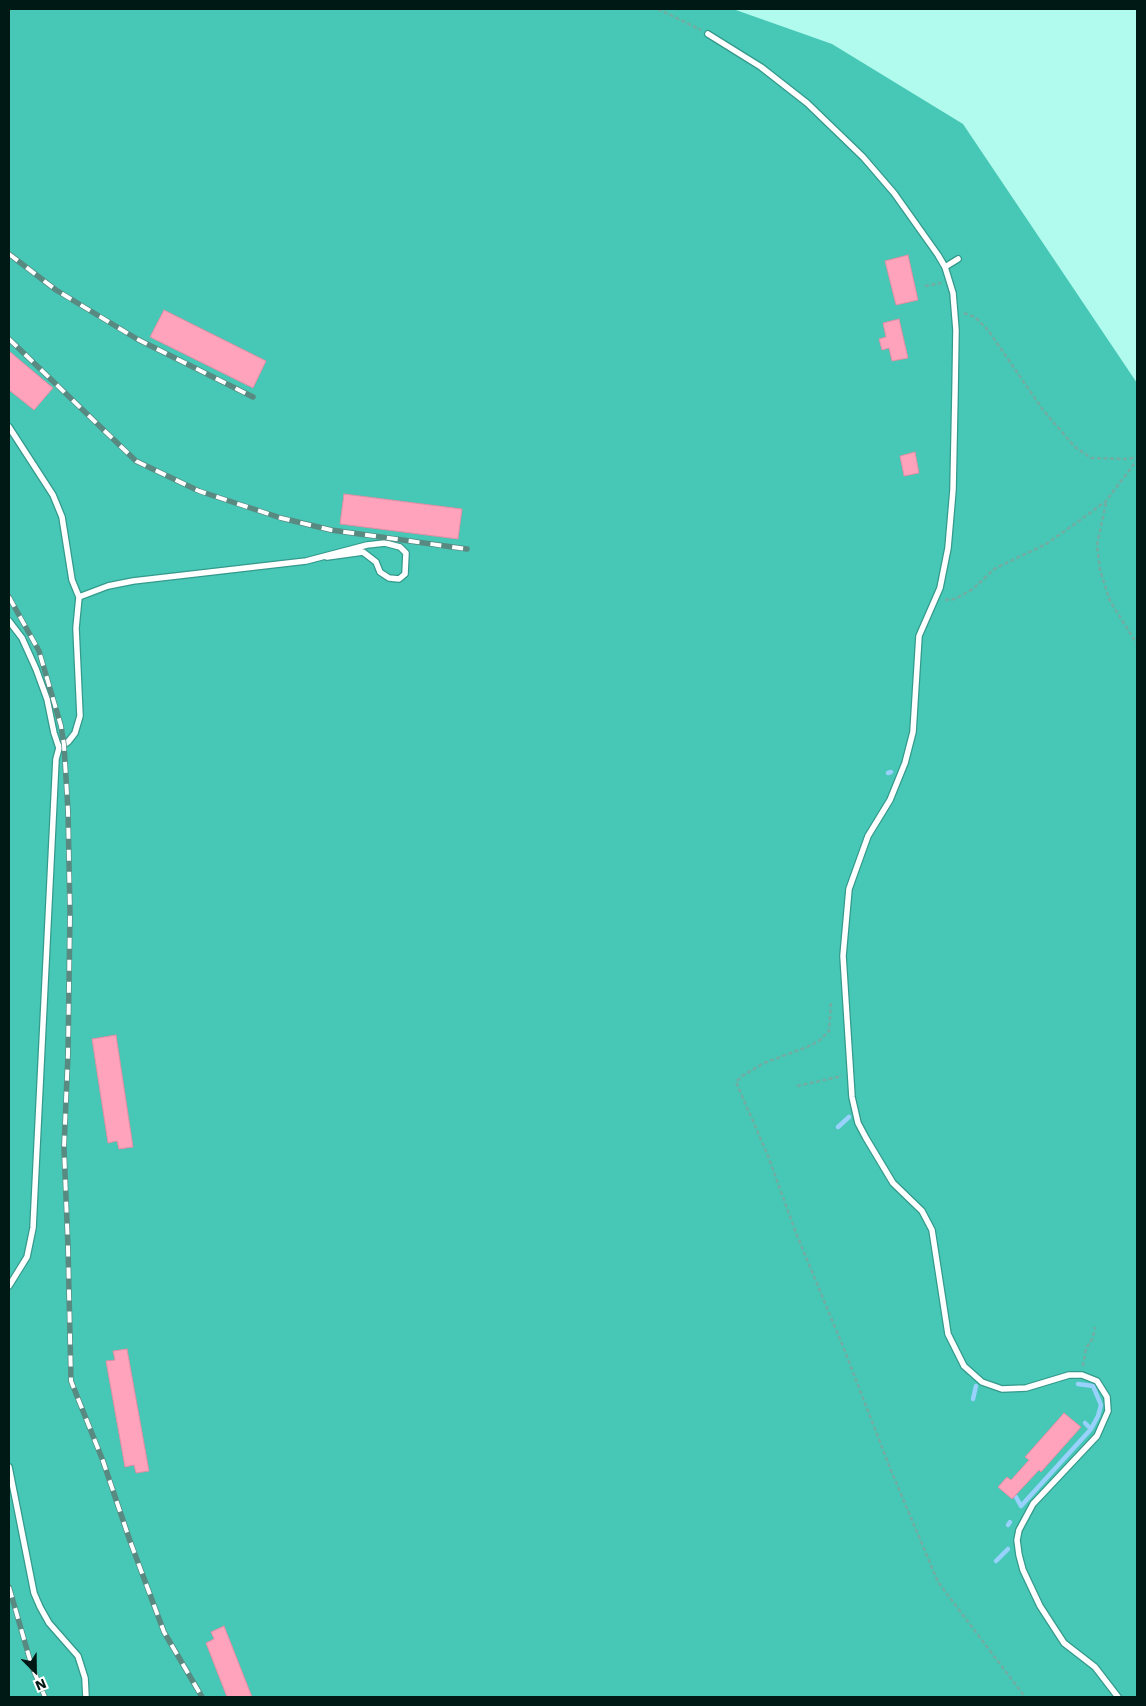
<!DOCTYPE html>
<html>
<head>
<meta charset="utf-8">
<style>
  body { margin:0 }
  #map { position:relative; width:1146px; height:1706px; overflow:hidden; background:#b0fbee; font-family:"Work Sans",sans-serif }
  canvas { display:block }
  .frame { position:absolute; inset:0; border:10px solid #001915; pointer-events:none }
  .north { position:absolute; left:10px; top:1646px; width:50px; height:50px; -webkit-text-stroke:4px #fff; paint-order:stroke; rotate:157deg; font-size:14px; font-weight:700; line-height:20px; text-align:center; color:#001915 }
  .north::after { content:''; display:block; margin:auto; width:18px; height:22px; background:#001915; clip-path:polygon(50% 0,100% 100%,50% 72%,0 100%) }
</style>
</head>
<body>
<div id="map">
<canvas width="1146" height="1706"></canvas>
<div class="frame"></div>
<div class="north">N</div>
</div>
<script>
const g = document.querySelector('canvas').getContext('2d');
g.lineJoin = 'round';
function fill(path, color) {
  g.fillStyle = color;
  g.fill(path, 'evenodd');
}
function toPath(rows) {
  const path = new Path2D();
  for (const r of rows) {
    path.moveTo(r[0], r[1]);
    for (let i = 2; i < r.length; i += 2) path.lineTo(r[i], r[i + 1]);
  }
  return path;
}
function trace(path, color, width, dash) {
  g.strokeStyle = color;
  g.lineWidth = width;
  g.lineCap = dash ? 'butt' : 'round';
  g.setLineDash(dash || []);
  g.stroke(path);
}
const forest = toPath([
  [9,9,733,9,832,44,963,124,1137,383,1137,1697,9,1697]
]);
const stream = toPath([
  [888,773,891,772],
  [838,1127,849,1117],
  [973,1399,976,1386],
  [1085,1423,1091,1429],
  [1016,1497,1021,1506],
  [1021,1506,1091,1429,1098,1416,1101,1405,1093,1386,1078,1384],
  [1008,1525,1010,1522],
  [996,1561,1008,1549]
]);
const building = toPath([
  [908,255,918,300,896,305,885,261,908,255],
  [164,310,266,361,253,388,150,337,164,310],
  [899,319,908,358,892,361,889,348,882,350,879,339,886,337,883,323,899,319],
  [9,351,53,388,34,410,9,390,9,351],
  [915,452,919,473,904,476,900,456,915,452],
  [344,494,462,509,458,539,340,524,344,494],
  [116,1035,133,1147,119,1149,117,1141,108,1143,92,1039,116,1035],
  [127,1349,149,1471,136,1473,134,1465,125,1467,106,1361,115,1360,113,1351,127,1349],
  [1064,1413,1081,1427,1041,1472,1039,1470,1012,1499,998,1487,1007,1477,1011,1480,1029,1460,1025,1457,1064,1413],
  [224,1626,252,1697,227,1697,206,1643,214,1639,211,1632,224,1626]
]);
const path = toPath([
  [658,9,701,30],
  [925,286,941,283],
  [964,313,975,317,988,330,1043,410,1075,447,1091,458,1127,459,1137,457],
  [1106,503,1097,545,1100,570,1110,601,1137,644],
  [945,600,955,599,973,589,994,569,1046,544,1079,521,1106,501,1137,460],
  [831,1003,829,1031,819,1041,807,1047,764,1063,742,1076,736,1082,768,1156,796,1233,844,1349,890,1468,938,1582,1025,1697],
  [797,1086,842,1076],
  [1083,1366,1086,1348,1093,1338,1095,1327]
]);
const lane = toPath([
  [708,34,761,67,807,103,863,157,894,193,938,255,945,267,953,293,956,330,955,393,953,490,948,548,940,588,919,636,913,732,905,763,890,800,868,836,849,889,843,956,852,1097,858,1123,866,1138,893,1183,922,1211,932,1230,948,1334,964,1366,982,1382,1002,1389,1026,1388,1069,1375,1082,1375,1097,1381,1107,1397,1108,1411,1097,1436,1033,1504,1019,1530,1017,1540,1019,1555,1023,1570,1040,1606,1064,1643,1095,1667,1118,1697],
  [945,267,958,259],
  [9,427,53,495,62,517,72,580,79,597],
  [9,621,22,638,36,669,47,699,54,733,59,748,56,759,33,1228,27,1257,9,1286],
  [59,748,68,742,75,733,80,716,76,628,79,597,108,586,133,581,306,561,367,545,385,543,400,547,406,553,405,574,399,579,389,578,380,572,376,562,363,552,327,557],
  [9,1467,34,1593,40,1607,49,1623,78,1656,85,1678,86,1697]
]);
const rail = toPath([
  [9,254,56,290,137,339,253,397],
  [9,339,136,461,199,491,281,518,331,530,467,549],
  [9,597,39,651,61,726,64,745,68,811,70,914,68,1054,64,1148,68,1247,71,1381,103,1461,130,1541,164,1632,202,1697],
  [9,1587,32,1667,45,1697]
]);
fill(forest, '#47c7b5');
trace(stream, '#99d1fd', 4.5);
fill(building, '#ffa2bb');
trace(building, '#dd90a5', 1);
trace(lane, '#339a8c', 8);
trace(path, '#72aca2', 2.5, [4, 2.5]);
trace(lane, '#fff', 5.5);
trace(rail, '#588a82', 5.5);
trace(rail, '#fff', 4, [11]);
</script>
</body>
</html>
